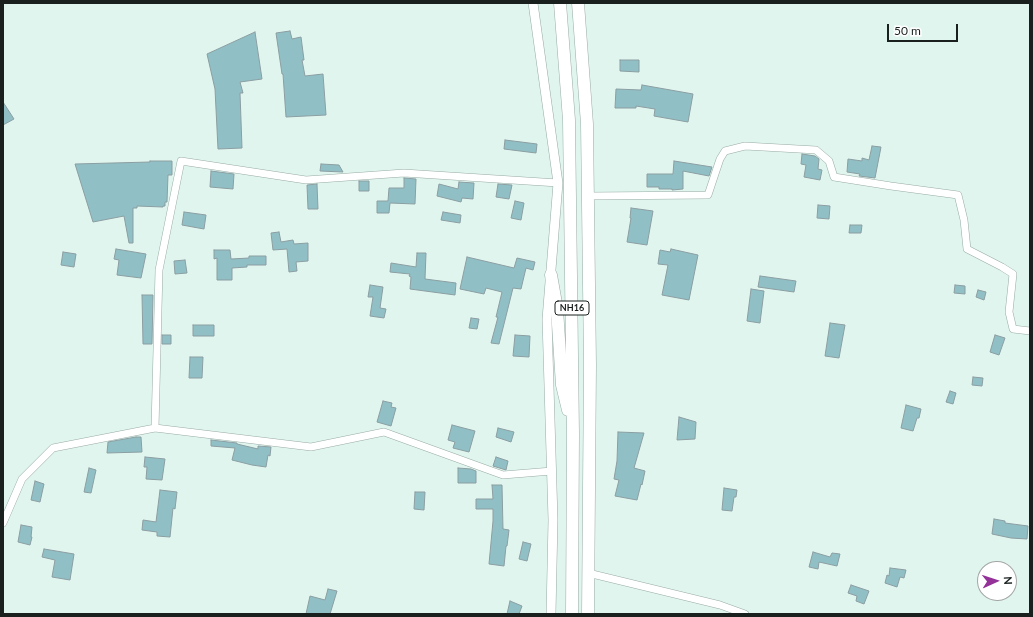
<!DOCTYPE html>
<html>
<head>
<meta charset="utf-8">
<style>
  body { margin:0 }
  #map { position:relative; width:1033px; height:617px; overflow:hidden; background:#e1f5ef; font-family:Lato,sans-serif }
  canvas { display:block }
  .frame { position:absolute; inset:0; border:4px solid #19201e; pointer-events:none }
  .north { position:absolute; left:977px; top:561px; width:40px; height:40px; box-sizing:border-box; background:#fff; border:1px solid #a3a6a5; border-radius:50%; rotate:87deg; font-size:11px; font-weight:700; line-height:16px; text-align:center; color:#19201e }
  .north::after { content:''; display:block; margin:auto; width:14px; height:18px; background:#953299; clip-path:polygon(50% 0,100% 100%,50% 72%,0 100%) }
  .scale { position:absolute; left:887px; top:24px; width:71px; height:18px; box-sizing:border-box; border:2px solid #19201e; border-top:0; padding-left:5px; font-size:12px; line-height:14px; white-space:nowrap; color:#19201e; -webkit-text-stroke:3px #fff; paint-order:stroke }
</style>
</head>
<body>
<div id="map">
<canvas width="1033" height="617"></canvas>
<div class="frame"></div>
<div class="north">N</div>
<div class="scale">50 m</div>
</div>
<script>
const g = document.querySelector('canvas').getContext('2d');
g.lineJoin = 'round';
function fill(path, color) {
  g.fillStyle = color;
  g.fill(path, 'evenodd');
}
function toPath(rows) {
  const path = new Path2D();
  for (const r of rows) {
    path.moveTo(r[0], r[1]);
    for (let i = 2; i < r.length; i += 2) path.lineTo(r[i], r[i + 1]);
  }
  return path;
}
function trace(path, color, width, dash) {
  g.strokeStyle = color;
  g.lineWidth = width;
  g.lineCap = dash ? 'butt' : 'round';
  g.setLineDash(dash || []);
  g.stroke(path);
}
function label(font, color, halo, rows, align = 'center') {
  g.font = font + ' Lato,sans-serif';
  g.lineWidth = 4;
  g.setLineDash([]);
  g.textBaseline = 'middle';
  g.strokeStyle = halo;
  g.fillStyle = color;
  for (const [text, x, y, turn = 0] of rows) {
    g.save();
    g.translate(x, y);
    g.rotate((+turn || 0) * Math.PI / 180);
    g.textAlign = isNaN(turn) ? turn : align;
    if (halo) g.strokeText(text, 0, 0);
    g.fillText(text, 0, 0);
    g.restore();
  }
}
const building = toPath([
  [290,31,292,39,301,37,304,60,302,60,305,76,323,74,326,115,286,117,283,74,282,74,276,33,290,31],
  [255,32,262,79,240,82,243,93,240,93,242,148,218,149,215,89,207,54,255,32],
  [620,60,639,60,639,72,620,71,620,60],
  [642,85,693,94,688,122,654,116,655,109,636,106,636,108,615,108,616,89,641,90,642,85],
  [3,102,14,119,3,125,3,102],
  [505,140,537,144,536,153,504,149,505,140],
  [872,146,881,147,875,178,859,176,860,174,847,172,848,159,862,161,862,158,869,160,872,146],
  [802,154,815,156,819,159,818,169,822,170,820,180,804,177,806,165,801,164,802,154],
  [150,161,172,161,172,175,168,175,167,202,165,202,165,206,163,206,163,207,137,206,137,208,133,208,133,243,129,243,124,216,93,222,75,164,150,162,150,161],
  [674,161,712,167,709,176,683,171,683,189,672,190,672,189,659,189,659,187,647,187,647,174,673,174,674,161],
  [321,164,339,165,343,172,320,171,321,164],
  [211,171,234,174,233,189,210,187,211,171],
  [404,178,416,179,415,204,390,203,389,213,377,213,377,201,388,201,389,188,404,188,404,178],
  [359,181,369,181,369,191,359,191,359,181],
  [459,182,474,183,473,199,462,198,461,202,437,196,439,184,458,189,459,182],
  [317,184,318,209,308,209,307,185,317,184],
  [498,184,512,185,509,199,496,197,498,184],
  [515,201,524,203,521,220,511,218,515,201],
  [818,205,830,206,829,219,817,218,818,205],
  [631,208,653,211,647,245,627,242,631,218,630,218,631,208],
  [184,212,206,215,204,229,182,225,184,212],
  [443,212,461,215,460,223,441,220,443,212],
  [850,225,862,225,861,233,849,233,850,225],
  [279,232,281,242,293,240,294,244,308,243,308,261,296,262,297,271,289,272,287,249,273,250,271,233,279,232],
  [116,249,146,254,141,278,117,275,119,260,114,259,116,249],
  [671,249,698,255,689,300,662,295,668,265,658,264,660,250,670,252,671,249],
  [214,250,230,250,231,259,249,258,249,256,266,256,266,265,247,265,247,267,232,268,232,280,217,280,217,258,214,259,214,250],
  [63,252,76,254,74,267,61,265,63,252],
  [417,253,426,253,425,279,456,283,455,295,410,289,411,277,409,276,410,274,390,272,391,263,416,267,417,253],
  [467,257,514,268,517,258,535,262,533,270,526,268,521,289,513,288,499,344,491,343,498,317,496,317,502,292,486,288,484,294,460,289,467,257],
  [185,260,187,273,175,274,174,261,185,260],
  [760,276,796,281,794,292,758,287,760,276],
  [370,285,383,287,380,308,386,309,384,318,370,316,373,297,368,297,370,285],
  [955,285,965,286,965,294,954,293,955,285],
  [751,289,764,291,760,323,747,321,751,289],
  [978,290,986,292,984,300,976,297,978,290],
  [142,295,153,295,152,344,143,344,142,295],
  [471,318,479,319,477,329,469,328,471,318],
  [830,323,845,325,839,358,825,356,830,323],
  [193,325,214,325,214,336,193,336,193,325],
  [162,335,171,335,171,344,162,344,162,335],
  [515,335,530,336,529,357,513,356,515,335],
  [995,335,1005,338,999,355,990,352,995,335],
  [190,357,203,357,202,378,189,378,190,357],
  [973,377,983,378,982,386,972,385,973,377],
  [950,391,956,393,953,404,946,402,950,391],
  [383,401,392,403,391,407,396,408,391,426,377,422,383,401],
  [906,405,921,409,919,418,917,418,913,431,901,428,906,405],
  [679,417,696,422,695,439,677,440,679,417],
  [452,425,475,431,469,452,453,448,455,442,448,440,452,425],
  [498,428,514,432,511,442,496,437,498,428],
  [618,432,644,433,634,468,645,471,642,485,641,484,637,500,615,496,619,480,614,479,617,461,618,432],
  [136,437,141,437,142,452,107,453,108,442,136,437],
  [211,440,237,443,237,444,258,449,258,446,271,447,270,456,268,455,266,467,252,465,232,460,235,448,211,446,211,440],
  [145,457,165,459,162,480,146,479,147,467,144,467,145,457],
  [496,457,508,461,506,470,493,466,496,457],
  [89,468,96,470,91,493,84,492,89,468],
  [458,468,471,469,476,471,476,483,458,483,458,468],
  [35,481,44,484,40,502,31,500,35,481],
  [492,485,502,485,503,529,509,530,507,546,506,546,504,566,489,564,493,521,493,509,476,509,476,499,493,499,492,485],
  [724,488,737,490,736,497,734,497,732,511,722,510,724,488],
  [160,490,177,492,175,509,173,508,170,537,157,536,157,532,142,530,143,520,156,522,160,490],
  [415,492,425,492,424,510,414,509,415,492],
  [994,519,1005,521,1005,523,1028,526,1027,539,1011,538,992,534,994,519],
  [21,525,32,527,31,537,32,537,30,545,18,542,21,525],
  [523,542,531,544,527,561,519,559,523,542],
  [44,549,74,554,70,580,52,577,55,560,42,557,44,549],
  [813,552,830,557,832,553,840,554,837,566,819,562,818,569,809,567,813,552],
  [890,568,906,570,904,578,900,577,897,587,885,583,887,575,889,576,890,568],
  [851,585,869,591,864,604,856,601,857,596,848,593,851,585],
  [328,589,337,591,330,614,306,614,310,596,325,600,328,589],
  [510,601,522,606,519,614,507,614,510,601]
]);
const minor = toPath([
  [588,196,708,195,720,159,725,151,745,146,816,150,829,161,834,177,891,186,958,195,964,220,967,249,1002,267,1013,274,1009,312,1013,329,1030,331],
  [552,471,503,475,384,432,311,447,155,428,159,270,181,161,306,180,404,173,558,183],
  [3,523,22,479,53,448,155,428],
  [588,573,720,605,745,614]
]);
const tertiary = toPath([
  [533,3,558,183,547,319,553,520,551,614]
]);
const trunk = toPath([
  [560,3,569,120,573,434,572,614],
  [578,3,587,124,590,365,588,614],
  [551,275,557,309,562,385,568,410]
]);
const shields = [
  [572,308,34]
];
const shieldNames = [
  ["NH16",572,308]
];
fill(building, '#90c0c6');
trace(building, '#8b9ea1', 1);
trace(minor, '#98aba5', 8);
trace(tertiary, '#98aba5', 10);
trace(trunk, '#98aba5', 13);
trace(minor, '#fff', 7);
trace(tertiary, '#fff', 9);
trace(trunk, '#fff', 12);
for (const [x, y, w] of shields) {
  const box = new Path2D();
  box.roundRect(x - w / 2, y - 7, w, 14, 3);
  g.fillStyle = '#fff';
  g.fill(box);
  trace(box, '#19201e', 1);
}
label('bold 9px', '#19201e', null, shieldNames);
</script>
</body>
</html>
